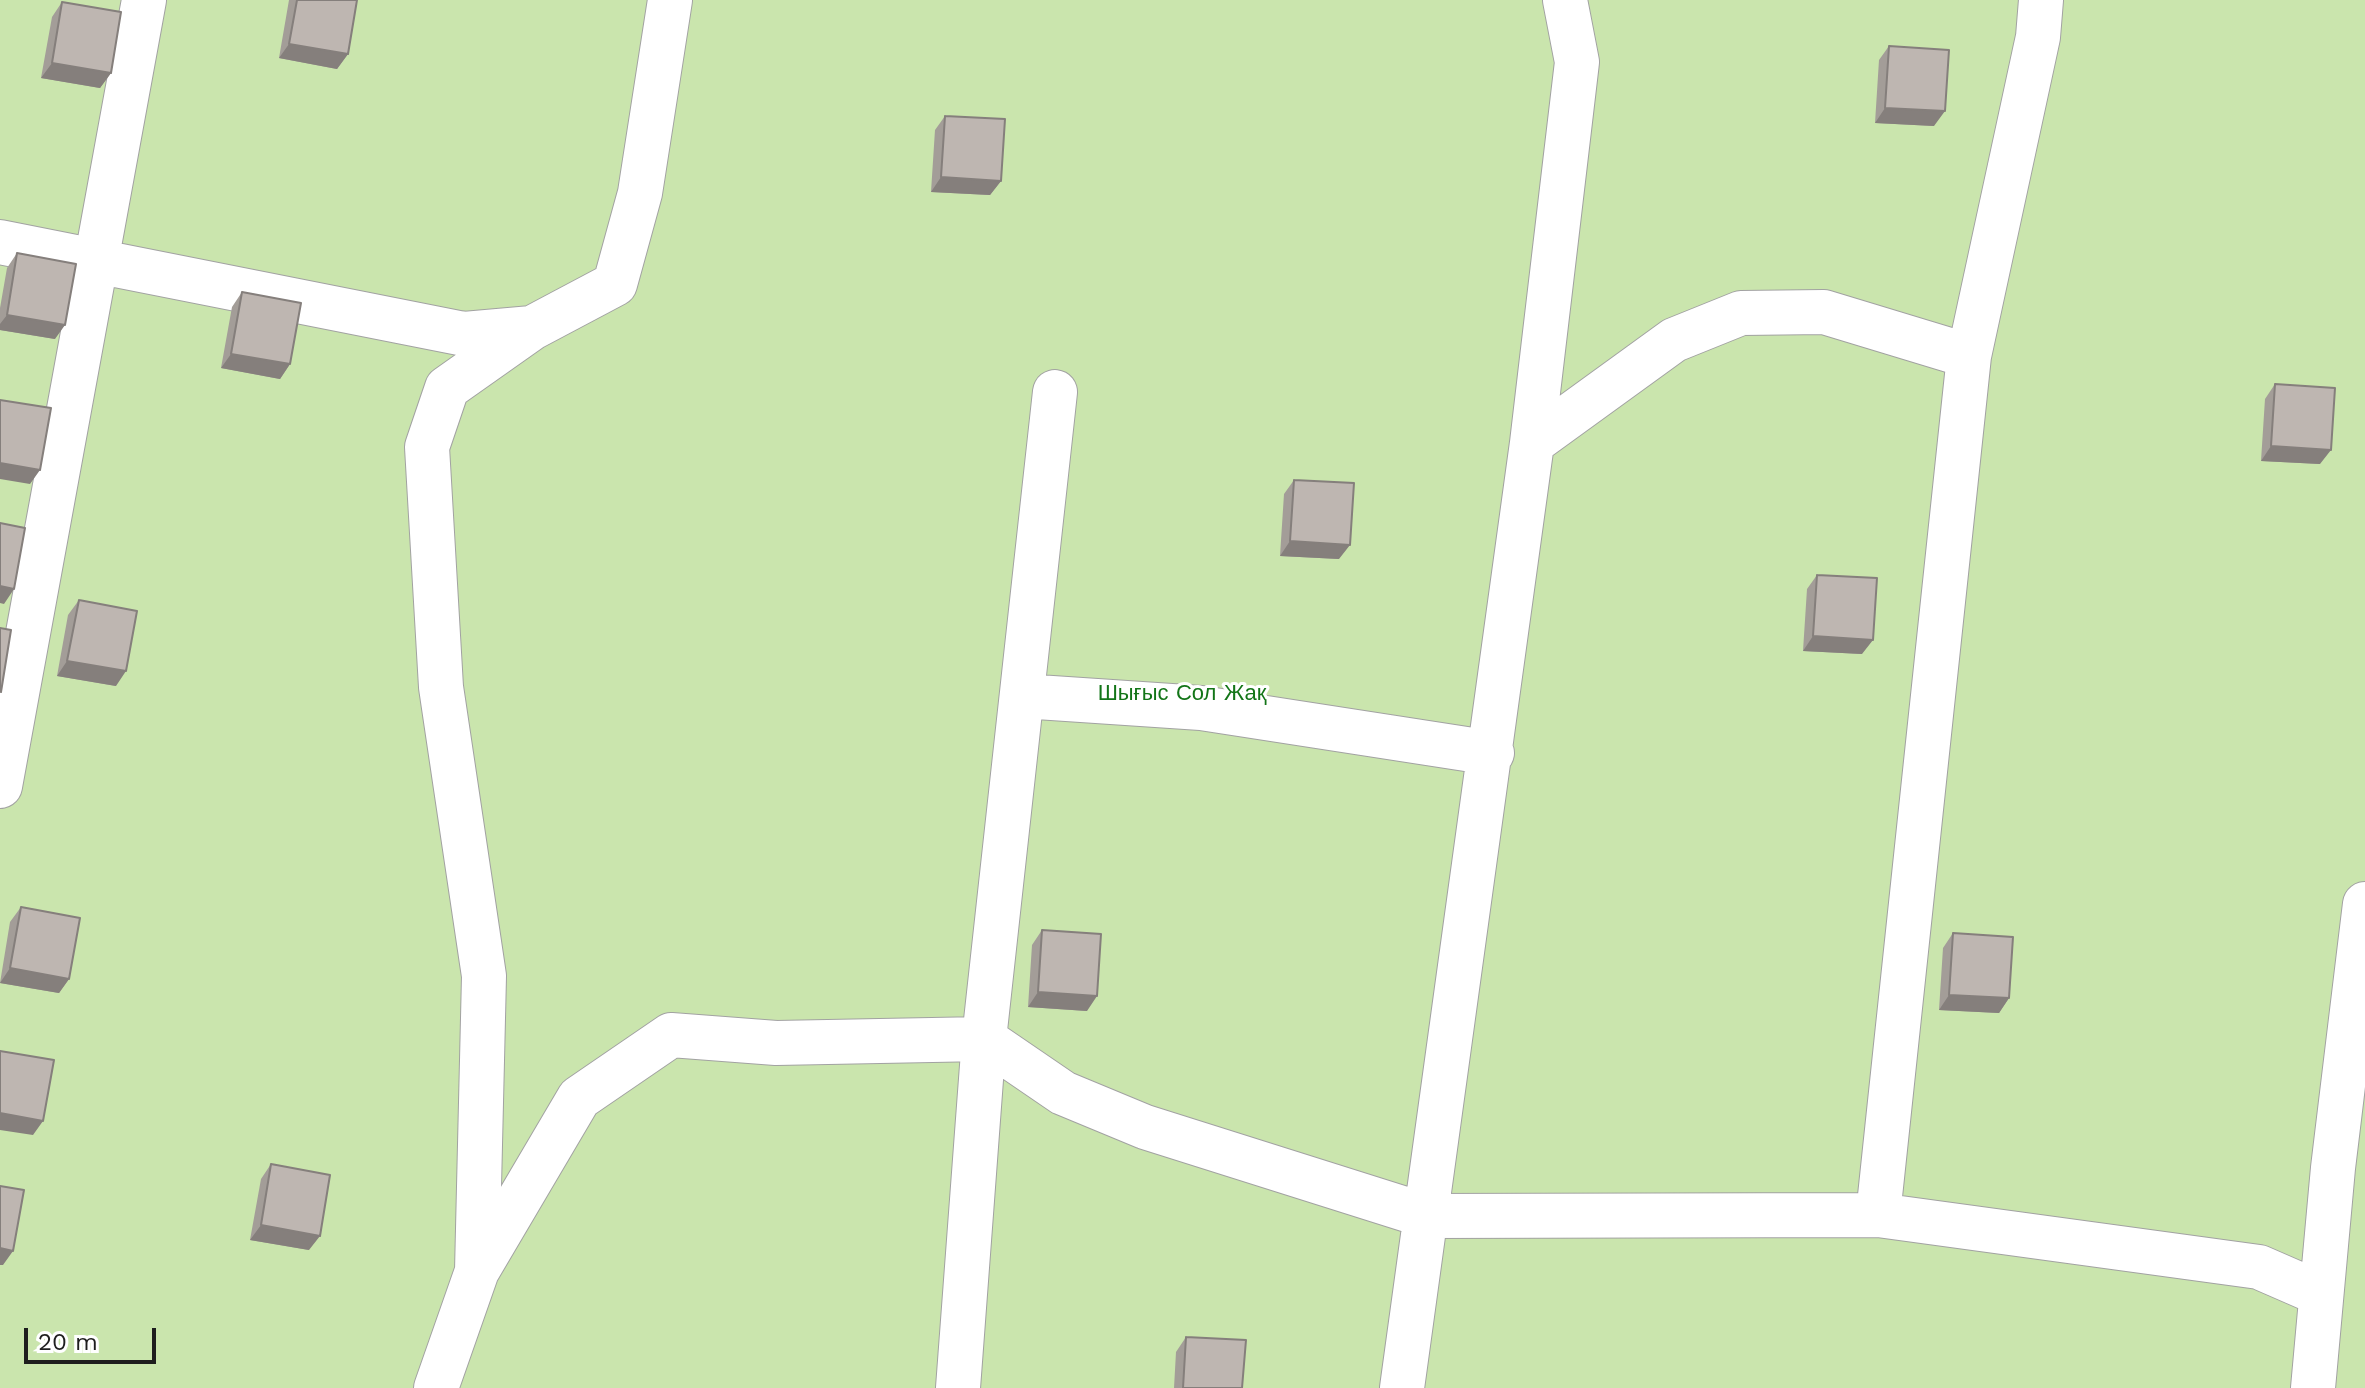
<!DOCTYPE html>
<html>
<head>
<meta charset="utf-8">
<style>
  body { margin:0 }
  #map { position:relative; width:2365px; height:1388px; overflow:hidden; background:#eeeae4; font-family:"Work Sans",sans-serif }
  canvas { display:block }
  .scale { position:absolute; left:24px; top:1328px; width:132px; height:36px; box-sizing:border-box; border:4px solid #1e1e1e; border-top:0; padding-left:10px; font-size:24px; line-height:28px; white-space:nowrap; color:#1e1e1e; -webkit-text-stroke:6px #fff; paint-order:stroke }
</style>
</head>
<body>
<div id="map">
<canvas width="2365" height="1388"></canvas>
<div class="scale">20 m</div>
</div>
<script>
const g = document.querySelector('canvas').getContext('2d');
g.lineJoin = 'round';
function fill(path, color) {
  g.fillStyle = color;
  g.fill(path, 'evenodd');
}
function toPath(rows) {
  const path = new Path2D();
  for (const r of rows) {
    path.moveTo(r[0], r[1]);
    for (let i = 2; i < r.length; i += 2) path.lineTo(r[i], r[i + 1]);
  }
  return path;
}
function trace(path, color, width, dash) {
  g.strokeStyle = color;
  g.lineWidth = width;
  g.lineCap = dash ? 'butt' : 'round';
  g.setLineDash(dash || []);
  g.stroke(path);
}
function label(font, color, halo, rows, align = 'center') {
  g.font = font + ' "Work Sans",sans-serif';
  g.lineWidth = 6;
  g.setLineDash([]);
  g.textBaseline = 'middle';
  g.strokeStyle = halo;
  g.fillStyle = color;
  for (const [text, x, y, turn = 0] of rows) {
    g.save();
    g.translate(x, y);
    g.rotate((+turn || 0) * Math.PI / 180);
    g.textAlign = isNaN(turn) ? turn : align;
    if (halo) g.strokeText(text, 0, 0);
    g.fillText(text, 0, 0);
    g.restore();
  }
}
const grass = toPath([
  [0,0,2365,0,2365,1388,0,1388]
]);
const minor = toPath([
  [0,242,464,334,532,328],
  [1969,356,2038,37,2041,0],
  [1532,443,1674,340,1741,313,1824,312,1969,356,1878,1215,2259,1267,2321,1294],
  [1022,696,1201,708,1492,753],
  [0,786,144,0],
  [477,1271,579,1098,671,1035,776,1043,984,1039,1063,1093,1145,1127,1427,1216,1878,1215],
  [436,1388,477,1271,484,976,441,687,427,447,447,388,532,328,615,284,640,193,670,0],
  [958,1388,984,1039,1055,392],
  [1402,1388,1532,443,1577,62,1565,0],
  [2313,1388,2333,1168,2365,904]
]);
const wall = toPath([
  [289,0,357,0,348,54,337,69,279,58],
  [62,2,111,73,100,88,41,78,52,17],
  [1889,46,1934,126,1875,123,1879,60],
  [945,116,1001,181,990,195,931,192,935,130],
  [17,253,55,339,0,330,0,308,7,268],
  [242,292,290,364,280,379,221,368,232,307],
  [2275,384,2320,464,2261,461,2265,399],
  [1294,480,1339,559,1280,556,1284,494],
  [1817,575,1862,654,1803,651,1807,589],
  [79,600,116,686,57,676,68,615],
  [21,907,69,979,59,993,0,983,10,922],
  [1042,930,1087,1011,1028,1007,1032,945],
  [1953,933,2009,998,1999,1013,1939,1010,1943,948],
  [271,1164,309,1250,250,1240,261,1179],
  [1186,1337,1242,1388,1174,1388,1176,1352]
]);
const shadedWall = toPath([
  [289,44,348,54,337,69,279,58],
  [52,63,111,73,100,88,41,78],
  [1885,108,1945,111,1934,126,1875,123],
  [941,177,1001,181,990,195,931,192],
  [7,315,65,325,55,339,0,330,0,324],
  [231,354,290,364,280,379,221,368],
  [2271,446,2331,450,2320,464,2261,461],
  [0,463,40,470,30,484,0,479],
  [1290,541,1350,545,1339,559,1280,556],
  [0,586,14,589,4,604,0,603],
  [1813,636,1873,640,1862,654,1803,651],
  [67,661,126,671,116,686,57,676],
  [10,968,69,979,59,993,0,983],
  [1038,992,1097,996,1087,1011,1028,1007],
  [1949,995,2009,998,1999,1013,1939,1010],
  [0,1113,43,1121,33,1135,0,1130],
  [261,1225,320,1236,309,1250,250,1240],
  [0,1248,13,1251,3,1265,0,1265]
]);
const building = toPath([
  [297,0,357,0,348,54,289,44,297,0],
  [62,2,121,12,111,73,52,63,62,2],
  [1889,46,1949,50,1945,111,1885,108,1889,46],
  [945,116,1005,119,1001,181,941,177,945,116],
  [17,253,76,264,65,325,7,315,17,253],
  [242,292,301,303,290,364,231,354,242,292],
  [2275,384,2335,388,2331,450,2271,446,2275,384],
  [0,400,51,408,40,470,0,463,0,400],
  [1294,480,1354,483,1350,545,1290,541,1294,480],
  [0,523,25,528,14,589,0,586,0,523],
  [1817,575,1877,578,1873,640,1813,636,1817,575],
  [79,600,137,611,126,671,67,661,79,600],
  [0,628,11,630,1,692,0,691,0,628],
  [21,907,80,918,69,979,10,968,21,907],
  [1042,930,1101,934,1097,996,1038,992,1042,930],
  [1953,933,2013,937,2009,998,1949,995,1953,933],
  [0,1051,54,1060,43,1121,0,1113,0,1051],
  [271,1164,330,1175,320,1236,261,1225,271,1164],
  [0,1186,24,1190,13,1251,0,1248,0,1186],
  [1186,1337,1246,1340,1242,1388,1183,1388,1186,1337]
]);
const parkNames = [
  ["Шығыс Сол Жақ",1182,694]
];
fill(grass, '#cae5ad');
trace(minor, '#a2a2a2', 46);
trace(minor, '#fff', 44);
fill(wall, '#a39d98');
fill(shadedWall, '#857f7c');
fill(building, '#beb6b1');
trace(building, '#857f7c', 2);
label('22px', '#137518', '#fff', parkNames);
</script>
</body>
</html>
